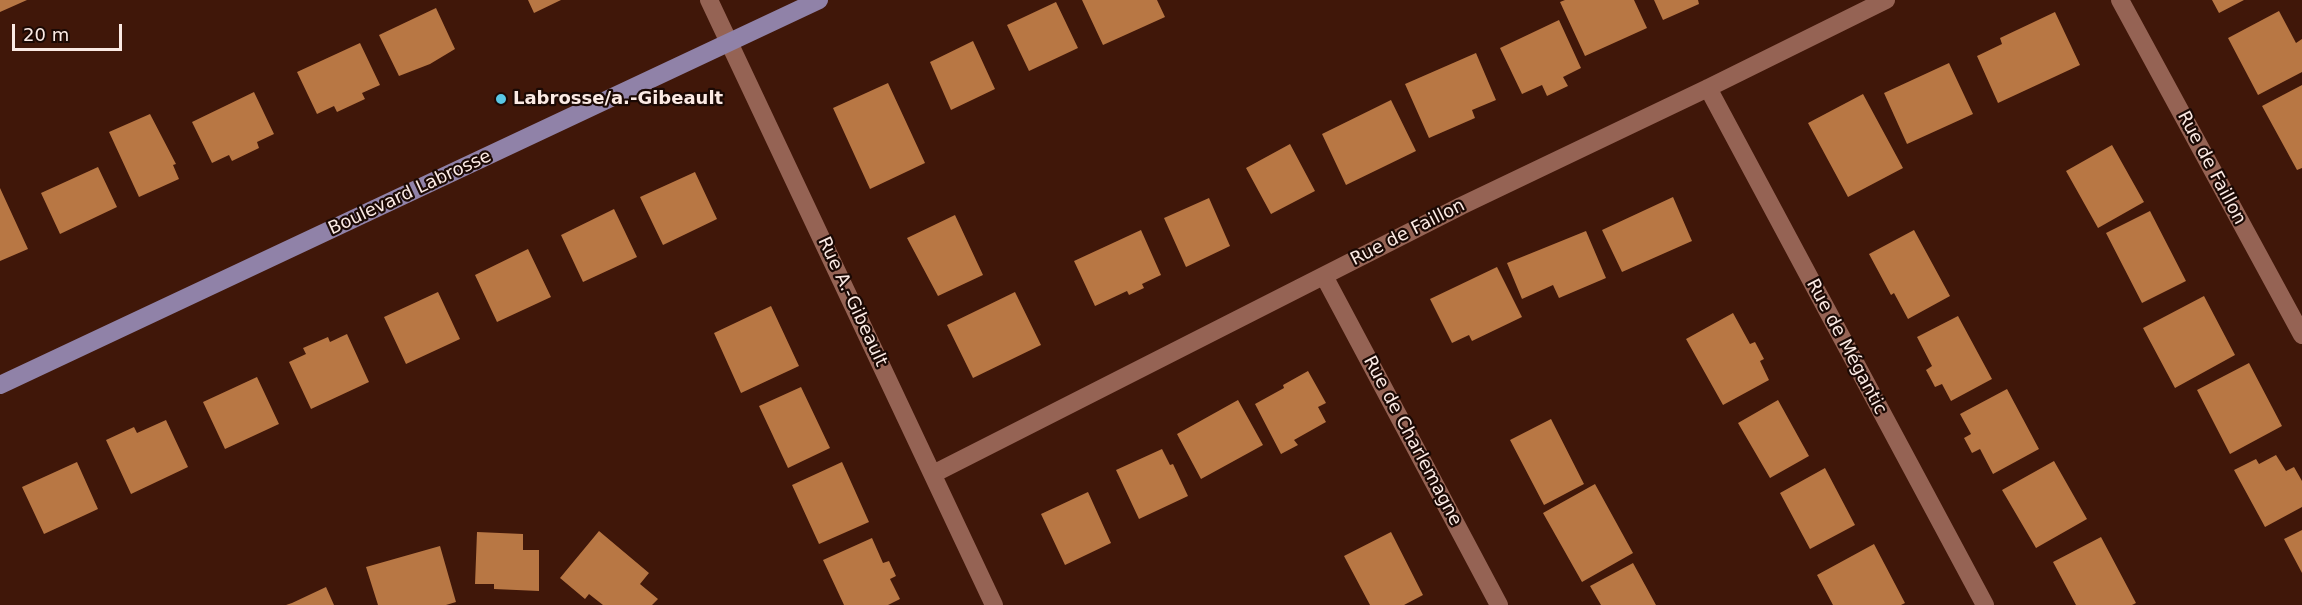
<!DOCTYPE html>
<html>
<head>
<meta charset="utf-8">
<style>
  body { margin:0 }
  #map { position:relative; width:2302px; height:605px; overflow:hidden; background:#401709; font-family:"DejaVu Sans",sans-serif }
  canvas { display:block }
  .scale { position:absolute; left:12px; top:24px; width:110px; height:27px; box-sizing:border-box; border:3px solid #fbeae4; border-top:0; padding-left:8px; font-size:18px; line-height:21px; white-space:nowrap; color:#fbeae4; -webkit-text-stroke:4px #1b0904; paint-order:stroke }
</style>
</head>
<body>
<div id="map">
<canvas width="2302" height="605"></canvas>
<div class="scale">20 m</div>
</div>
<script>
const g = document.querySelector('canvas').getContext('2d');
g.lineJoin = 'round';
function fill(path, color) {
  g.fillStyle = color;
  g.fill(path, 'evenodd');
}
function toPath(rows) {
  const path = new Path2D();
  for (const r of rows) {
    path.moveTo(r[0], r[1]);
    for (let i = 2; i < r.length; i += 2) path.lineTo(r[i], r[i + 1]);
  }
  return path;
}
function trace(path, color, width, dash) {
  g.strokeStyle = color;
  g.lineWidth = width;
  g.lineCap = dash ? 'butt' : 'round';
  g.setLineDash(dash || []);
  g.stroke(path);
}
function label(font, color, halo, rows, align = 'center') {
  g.font = font + ' "DejaVu Sans",sans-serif';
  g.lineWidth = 4.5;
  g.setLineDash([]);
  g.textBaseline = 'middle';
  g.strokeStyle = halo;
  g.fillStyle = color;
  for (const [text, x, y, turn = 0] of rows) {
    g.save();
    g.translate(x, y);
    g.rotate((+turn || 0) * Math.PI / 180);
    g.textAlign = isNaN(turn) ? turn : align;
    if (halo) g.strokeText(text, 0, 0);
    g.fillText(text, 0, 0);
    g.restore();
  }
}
const building = toPath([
  [0,0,27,0,0,12],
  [528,0,561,0,534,13],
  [1082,0,1157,0,1165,17,1103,45],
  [1565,0,1634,0,1647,28,1585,56,1560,2],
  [1654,0,1698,0,1699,4,1663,20],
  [2212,0,2244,0,2219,13],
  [1056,2,1078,48,1029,71,1007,25],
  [436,8,455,49,430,64,399,76,379,35],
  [2279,11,2296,43,2302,39,2302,72,2258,95,2228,38],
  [2055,12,2080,65,1998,103,1977,56,2002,44,2000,38],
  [1559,20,1581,68,1563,77,1568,86,1547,96,1542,85,1522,94,1500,48],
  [973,41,995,89,951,110,930,62],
  [360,43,380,85,362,93,365,99,337,112,334,106,317,114,297,72],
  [1476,53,1496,100,1472,110,1475,118,1429,138,1405,84],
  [1949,63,1973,114,1907,144,1884,93],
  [888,83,925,163,870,189,833,108],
  [2302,85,2302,168,2297,170,2262,106],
  [254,92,274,134,257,142,259,148,232,161,229,155,212,163,192,122],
  [1863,94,1903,168,1848,197,1808,123],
  [1391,100,1416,151,1346,185,1322,134],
  [150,114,176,164,173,165,179,179,139,197,109,132],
  [1290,144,1315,191,1271,214,1246,168],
  [2112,145,2144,202,2098,228,2066,171],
  [98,167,117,207,60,234,41,193],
  [695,172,717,219,663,245,640,197],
  [0,188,28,249,0,261],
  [1673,197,1692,241,1622,272,1602,230],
  [1209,198,1230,246,1186,267,1164,218],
  [614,209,637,257,583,282,561,235],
  [2150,211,2186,281,2142,303,2106,233],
  [955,215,983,275,938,296,907,238],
  [1141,230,1161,275,1142,284,1144,288,1129,295,1127,291,1095,306,1074,261],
  [1914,230,1950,296,1908,319,1894,293,1891,295,1869,254],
  [1586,231,1606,278,1559,298,1553,285,1522,299,1507,263],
  [528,249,551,297,497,322,475,275],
  [1497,267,1522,317,1472,341,1469,335,1452,343,1430,299],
  [438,292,460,339,406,364,384,317],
  [1015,292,1041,345,973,378,947,325],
  [2204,296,2235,355,2175,388,2143,328],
  [771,306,799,366,741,393,714,333],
  [1733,313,1750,344,1755,342,1764,359,1760,361,1769,380,1723,405,1686,339],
  [1958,316,1992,379,1951,401,1942,384,1935,387,1926,370,1932,366,1917,337],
  [347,334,369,382,311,409,289,362,306,354,303,348,328,337,330,342],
  [2249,363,2282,426,2230,454,2197,390],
  [1308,371,1326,403,1318,407,1326,422,1294,440,1298,445,1281,454,1255,404,1284,388,1283,385],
  [257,377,279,424,225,449,203,402],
  [801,387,830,448,788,468,759,406],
  [2007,389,2039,449,1993,474,1980,449,1972,453,1964,438,1971,434,1960,414],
  [1238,400,1263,445,1201,479,1177,434],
  [1778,400,1809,456,1770,478,1738,423],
  [1551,419,1584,484,1544,505,1510,440],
  [166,420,188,467,131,494,106,440,134,427,137,433],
  [1162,449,1170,465,1173,464,1188,496,1139,519,1116,470],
  [2276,455,2286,471,2294,467,2302,481,2302,507,2265,527,2234,470,2256,459,2259,464],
  [2054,461,2087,519,2036,548,2002,490],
  [77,462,98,509,44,534,22,487],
  [842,462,869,522,819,544,792,485],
  [1825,468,1855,525,1810,549,1780,493],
  [1595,484,1633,553,1582,582,1543,513],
  [1088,492,1111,543,1065,565,1041,514],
  [2302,530,2302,573,2284,539],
  [599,531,649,573,640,584,658,599,652,605,603,605,589,594,585,599,560,578],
  [477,532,523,534,523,550,539,550,539,591,494,589,494,584,475,584],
  [1391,532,1423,595,1404,605,1370,605,1344,556],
  [2101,537,2136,603,2132,605,2076,605,2053,562],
  [872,538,883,563,889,561,896,576,890,579,900,599,888,605,844,605,823,560],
  [1874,544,1905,603,1901,605,1833,605,1817,575],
  [440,546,456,602,446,605,378,605,366,567],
  [1633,563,1656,605,1601,605,1590,586],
  [326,587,334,605,286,605,292,603]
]);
const minor = toPath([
  [709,0,994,605],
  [2120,0,2302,335],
  [1708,88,1985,605],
  [1324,276,1499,605],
  [933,474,1461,206,1708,88,1886,0]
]);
const major = toPath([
  [0,385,819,0]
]);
const markers = [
  [501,99,6,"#5ac8e5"]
];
const poiNames = [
  ["Labrosse/a.-Gibeault",513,99]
];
const streetNames = [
  ["Rue de Faillon",2211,168,62],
  ["Boulevard Labrosse",410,193,-25],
  ["Rue de Faillon",1408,233,-27],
  ["Rue A.-Gibeault",852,302,65],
  ["Rue de Mégantic",1846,347,62],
  ["Rue de Charlemagne",1412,441,62]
];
fill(building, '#b87744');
trace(minor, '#956354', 18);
trace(major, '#9082a8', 18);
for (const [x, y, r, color] of markers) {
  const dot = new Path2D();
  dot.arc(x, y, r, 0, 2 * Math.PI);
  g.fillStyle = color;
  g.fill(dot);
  trace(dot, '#1b0904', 2);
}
label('bold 18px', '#fbeae4', '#1b0904', poiNames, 'left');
label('18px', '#fbeae4', '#1b0904', streetNames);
</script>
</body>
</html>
